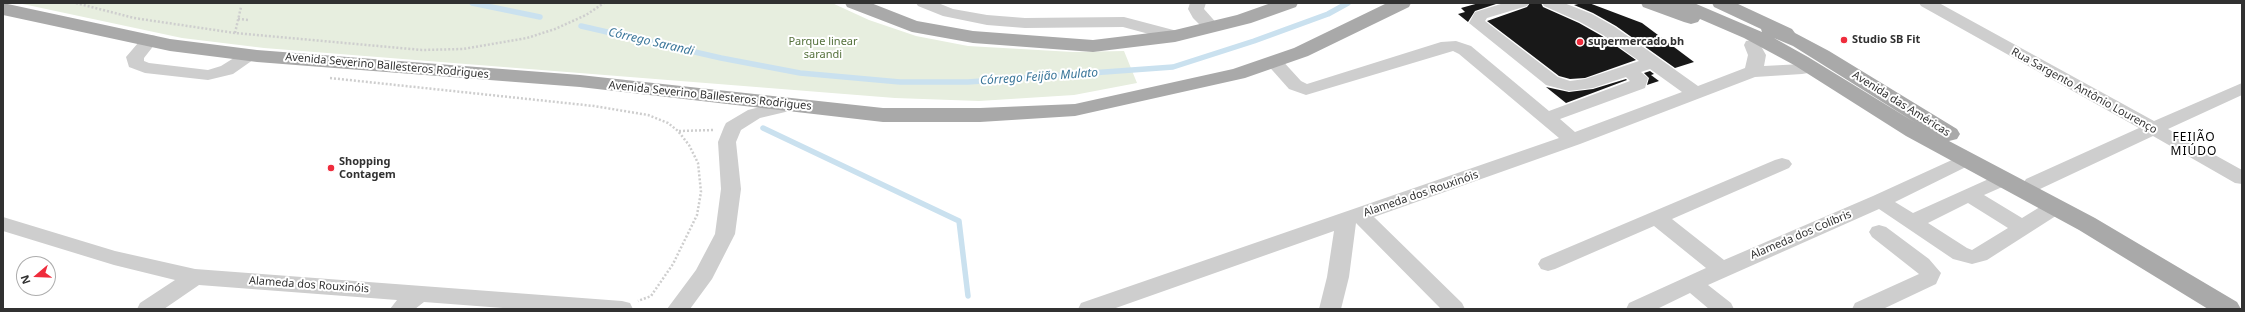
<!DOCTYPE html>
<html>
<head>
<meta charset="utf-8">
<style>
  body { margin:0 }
  #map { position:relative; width:2245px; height:312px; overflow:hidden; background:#fff; font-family:"Noto Sans",sans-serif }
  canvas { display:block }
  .frame { position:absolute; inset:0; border:4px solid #313131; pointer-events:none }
  .north { position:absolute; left:16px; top:256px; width:40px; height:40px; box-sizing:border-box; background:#fff; border:1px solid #adadad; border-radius:50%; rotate:251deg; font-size:11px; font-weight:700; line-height:16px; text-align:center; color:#313131 }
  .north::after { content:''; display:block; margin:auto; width:14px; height:18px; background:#ef2c3c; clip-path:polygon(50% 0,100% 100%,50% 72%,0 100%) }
</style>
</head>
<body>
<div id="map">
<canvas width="2245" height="312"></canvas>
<div class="frame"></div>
<div class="north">N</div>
</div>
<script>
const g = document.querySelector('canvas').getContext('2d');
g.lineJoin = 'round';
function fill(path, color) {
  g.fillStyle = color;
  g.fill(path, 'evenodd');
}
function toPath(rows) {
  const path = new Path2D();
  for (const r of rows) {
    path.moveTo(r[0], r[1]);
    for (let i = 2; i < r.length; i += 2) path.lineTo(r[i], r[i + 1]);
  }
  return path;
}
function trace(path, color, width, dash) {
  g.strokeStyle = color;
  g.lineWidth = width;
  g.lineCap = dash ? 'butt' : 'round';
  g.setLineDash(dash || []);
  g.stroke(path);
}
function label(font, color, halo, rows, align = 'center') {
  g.font = font + ' "Noto Sans",sans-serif';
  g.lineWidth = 4;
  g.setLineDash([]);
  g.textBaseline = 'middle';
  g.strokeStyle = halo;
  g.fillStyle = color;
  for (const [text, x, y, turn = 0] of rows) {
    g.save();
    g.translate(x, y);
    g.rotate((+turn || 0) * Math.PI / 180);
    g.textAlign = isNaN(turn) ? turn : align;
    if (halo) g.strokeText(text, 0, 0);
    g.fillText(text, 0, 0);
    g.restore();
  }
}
const green = toPath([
  [18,3,832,3,869,20,916,36,968,46,1073,52,1124,51,1137,83,1074,95,979,101,895,98,264,48,182,38]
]);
const stream = toPath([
  [472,3,540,17],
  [581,26,721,58,800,73,900,82,968,82,1173,67,1254,41,1328,14,1348,3],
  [763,128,959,221,968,296]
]);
const building = toPath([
  [1479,3,1499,3,1475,11,1468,22,1458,14,1465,12,1461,8],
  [1530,3,1541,3,1543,7,1579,23,1602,36,1636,60,1585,78,1570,79,1559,76,1487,21,1527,7],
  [1582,3,1589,3,1642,23,1694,62,1675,68,1616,26,1593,13,1574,5],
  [1650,71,1654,74,1651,75,1659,81,1647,85,1649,78,1644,73],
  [1626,79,1627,80,1566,103,1546,87,1569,92,1593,89]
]);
const path = toPath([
  [76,3,134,18,235,33,422,50,463,49,527,38,555,29,586,15,604,3],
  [238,19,249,20],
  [235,33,241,7],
  [330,78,594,106,648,115,668,123,678,131,689,145,698,163,701,192,697,215,673,264,651,296,638,301],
  [679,131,714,130]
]);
const minor = toPath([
  [916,3,938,3,953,9,987,15,1025,18,1124,17,1181,32,1183,36,1181,40,1175,41,1123,27,1025,28,987,25,943,16,918,6,916,3],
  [1190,3,1206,3,1204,9,1220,27,1218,31,1206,31,1193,18,1188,9,1190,3],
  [1504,3,1529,3,1527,6,1487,18,1485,21,1558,77,1570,81,1585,79,1639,61,1603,35,1580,22,1544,6,1542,3,1564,3,1592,14,1615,27,1698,86,1745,68,1748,55,1744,45,1746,41,1752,40,1758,41,1766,55,1764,66,1802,64,1808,65,1811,69,1808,73,1802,74,1755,77,1580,144,1374,217,1462,303,1465,309,1441,309,1356,223,1349,277,1341,309,1319,309,1327,277,1334,231,1113,309,1078,309,1081,303,1559,138,1459,54,1453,51,1306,95,1289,89,1265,62,1268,58,1280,58,1301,81,1307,84,1441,42,1456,41,1471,46,1549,111,1630,81,1626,77,1593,88,1569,91,1546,85,1469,23,1475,12,1504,3],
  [1650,69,1682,92,1575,132,1560,119,1645,88,1648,78,1641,72,1650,69],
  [1919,3,1939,3,2154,121,2242,83,2242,95,2168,129,2242,170,2242,184,2235,183,2153,136,2040,189,2033,190,2026,189,2023,184,2026,179,2139,128,1921,6,1919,3],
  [150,35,156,36,158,40,144,58,144,61,149,63,208,70,221,66,245,51,251,50,257,51,260,55,233,74,208,80,145,73,129,67,126,57,144,36,150,35],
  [792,99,798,101,801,105,798,109,760,118,741,130,736,142,741,189,735,234,712,279,690,309,667,309,696,270,715,234,721,189,718,142,724,127,726,123,748,110,792,99],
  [1965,154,1972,156,1975,160,1972,164,1895,202,1913,213,2002,173,2009,174,2012,179,2009,184,1984,195,2022,218,2048,202,2055,200,2062,202,2065,207,2062,212,1987,260,1972,264,1953,259,1879,209,1708,285,1731,303,1734,309,1709,309,1690,293,1657,309,1626,309,1629,303,1706,268,1654,226,1555,269,1548,271,1541,269,1538,264,1541,259,1775,160,1782,158,1789,160,1792,164,1789,168,1672,219,1724,260,1873,196,1965,154],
  [1968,203,2008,228,1972,250,1967,248,1928,223,1968,203],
  [3,217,115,251,195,269,622,301,630,303,633,309,516,309,424,302,415,309,390,309,397,300,199,285,164,309,137,309,140,303,175,280,114,265,3,231,3,217],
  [1879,225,1886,227,1929,259,1941,273,1936,284,1883,309,1852,309,1855,303,1919,274,1872,237,1869,232,1872,227,1879,225]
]);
const major = toPath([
  [3,3,170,39,257,50,580,75,883,108,980,108,1075,104,1233,69,1294,48,1387,3,1411,3,1409,7,1308,56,1245,78,1075,116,980,122,883,122,580,87,257,62,170,51,3,15,3,3],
  [845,3,871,3,917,21,973,31,1093,40,1175,30,1237,15,1271,3,1298,3,1296,7,1251,23,1175,42,1093,52,973,43,912,32,847,7,845,3],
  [1641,3,1694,3,1762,32,1761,29,1714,7,1712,3,1736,3,1792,29,1795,33,1829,51,1957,129,1960,134,1957,139,1949,141,2095,218,2237,302,2241,309,2208,309,2079,230,1906,136,1794,65,1744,38,1700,19,1698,22,1691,24,1684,22,1643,7,1641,3],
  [1774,38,1793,46,1916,123,1808,57,1774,38]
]);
const markers = [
  [1844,40,4,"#ef2c3c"],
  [1580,42,4,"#ef2c3c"],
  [331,168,4,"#ef2c3c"]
];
const poiNames = [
  ["Studio SB Fit",1852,40],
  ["supermercado bh",1588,42],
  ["Shopping",339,162],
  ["Contagem",339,175]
];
const parkNames = [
  ["Parque linear",823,42],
  ["sarandi",823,55]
];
const streetNames = [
  ["Avenida Severino Ballesteros Rodrigues",387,66,5],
  ["Rua Sargento Antônio Lourenço",2084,91,29],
  ["Avenida Severino Ballesteros Rodrigues",710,96,6],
  ["Avenida das Américas",1901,104,32],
  ["Alameda dos Rouxinóis",1421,194,-19],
  ["Alameda dos Colíbris",1801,235,-23],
  ["Alameda dos Rouxinóis",309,285,4]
];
const waterNames = [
  ["Córrego Sarandi",651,42,13],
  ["Córrego Feijão Mulato",1039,77,-4]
];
const neighbourhoodNames = [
  ["FEIJÃO",2194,138],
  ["MIÚDO",2194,152]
];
fill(green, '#e7eedf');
trace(stream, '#cae1ef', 5.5);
fill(building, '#181818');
trace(path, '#cecece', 2.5, [2, 2]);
fill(minor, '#cecece');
fill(major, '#a9a9a9');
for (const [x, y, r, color] of markers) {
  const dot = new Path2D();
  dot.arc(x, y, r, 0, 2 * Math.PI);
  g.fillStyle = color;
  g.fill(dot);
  trace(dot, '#fff', 1.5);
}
label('bold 11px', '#313131', '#fff', poiNames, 'left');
label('11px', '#54703b', '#fff', parkNames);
label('11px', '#313131', '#fff', streetNames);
label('italic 12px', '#397599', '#fff', waterNames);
g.letterSpacing = '1px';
label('12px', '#000', '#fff', neighbourhoodNames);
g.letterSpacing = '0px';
</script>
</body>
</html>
